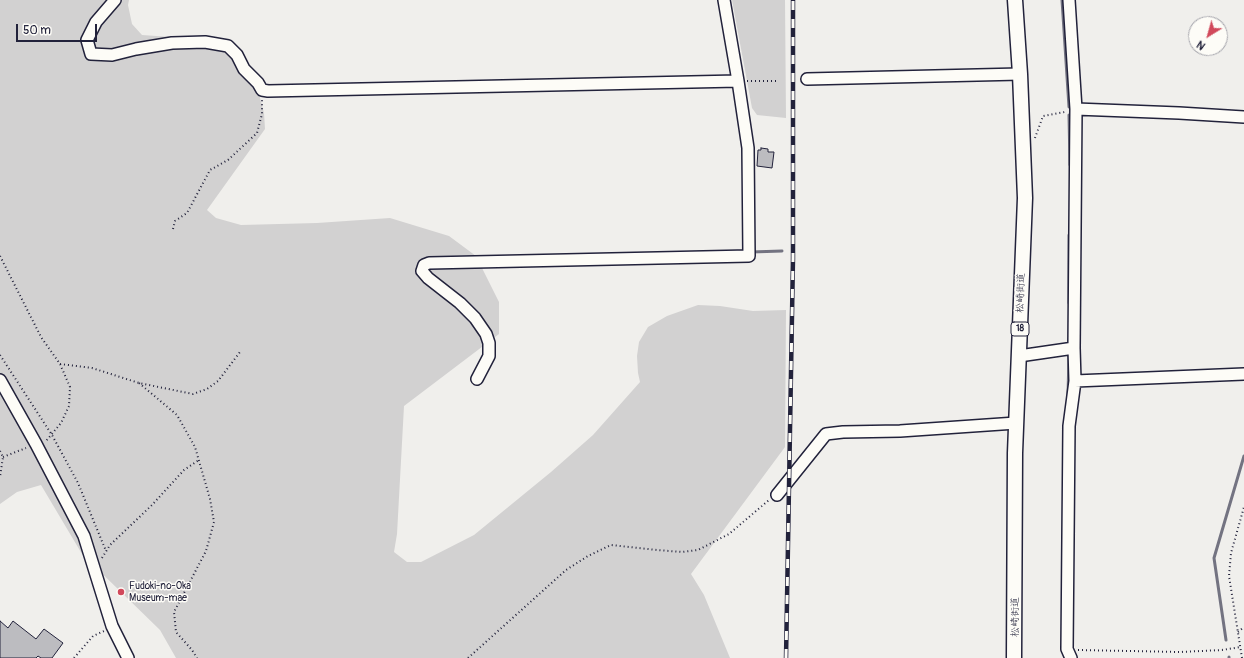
<!DOCTYPE html>
<html>
<head>
<meta charset="utf-8">
<style>
  body { margin:0 }
  #map { position:relative; width:1244px; height:658px; overflow:hidden; background:#f0efec; font-family:Pangolin,sans-serif }
  canvas { display:block }
  .north { position:absolute; left:1188px; top:16px; width:40px; height:40px; box-sizing:border-box; background:#fdfcf7; border:1px solid #a5a5ac; border-radius:50%; rotate:217deg; font-size:11px; font-weight:700; line-height:16px; text-align:center; color:#22223b }
  .north::after { content:''; display:block; margin:auto; width:14px; height:18px; background:#d1495b; clip-path:polygon(50% 0,100% 100%,50% 72%,0 100%) }
  .scale { position:absolute; left:16px; top:24px; width:81px; height:18px; box-sizing:border-box; border:2px solid #22223b; border-top:0; padding-left:5px; font-size:12px; line-height:14px; white-space:nowrap; color:#22223b; -webkit-text-stroke:3px #fdfcf7; paint-order:stroke }
</style>
</head>
<body>
<div id="map">
<canvas width="1244" height="658"></canvas>
<div class="north">N</div>
<div class="scale">50 m</div>
</div>
<script>
const g = document.querySelector('canvas').getContext('2d');
g.lineJoin = 'round';
function fill(path, color) {
  g.fillStyle = color;
  g.fill(path, 'evenodd');
}
function toPath(rows) {
  const path = new Path2D();
  for (const r of rows) {
    path.moveTo(r[0], r[1]);
    for (let i = 2; i < r.length; i += 2) path.lineTo(r[i], r[i + 1]);
  }
  return path;
}
function trace(path, color, width, dash) {
  g.strokeStyle = color;
  g.lineWidth = width;
  g.lineCap = dash ? 'butt' : 'round';
  g.setLineDash(dash || []);
  g.stroke(path);
}
function label(font, color, halo, rows, align = 'center') {
  g.font = font + ' Pangolin,"Klee One",sans-serif';
  g.lineWidth = 3;
  g.setLineDash([]);
  g.textBaseline = 'middle';
  g.strokeStyle = halo;
  g.fillStyle = color;
  for (const [text, x, y, turn = 0] of rows) {
    g.save();
    g.translate(x, y);
    g.rotate((+turn || 0) * Math.PI / 180);
    g.textAlign = isNaN(turn) ? turn : align;
    if (halo) g.strokeText(text, 0, 0);
    g.fillText(text, 0, 0);
    g.restore();
  }
}
const green = toPath([
  [0,0,129,0,128,5,132,24,142,35,171,37,230,47,253,71,264,113,265,129,207,210,216,218,241,225,317,223,390,218,449,236,476,256,499,302,499,334,404,406,397,534,394,552,407,562,421,562,474,535,551,472,593,435,640,382,638,373,637,356,639,342,648,327,667,316,698,305,720,306,753,311,786,310,785,447,691,574,704,595,730,658,176,658,160,630,82,554,41,485,17,492,0,504],
  [732,0,785,0,786,118,757,115,752,108]
]);
const stream = toPath([
  [1062,0,1069,107],
  [1069,115,1070,165],
  [751,252,782,251],
  [1069,303,1069,235],
  [1068,395,1069,355],
  [1226,640,1214,558,1244,456],
  [1229,657,1229,658]
]);
const building = toPath([
  [761,148,768,149,768,152,774,152,772,168,757,166,758,150,761,150,761,148],
  [0,621,8,628,13,621,36,639,44,629,63,643,52,658,41,658,38,656,36,658,0,658,0,621]
]);
const path = toPath([
  [747,81,776,81],
  [1035,138,1043,116,1065,112],
  [173,229,175,221,187,213,210,170,228,160,257,133,262,114,262,99],
  [0,256,41,337,60,364,70,387,69,406,61,423,46,441],
  [0,355,52,435,78,483,106,551],
  [60,364,92,368,139,383,193,394,207,389,218,381,240,352],
  [139,383,177,415,195,447,210,499,214,522,206,551,174,612,176,632,192,650,197,658],
  [0,451,3,457,0,477],
  [3,457,26,448],
  [102,558,110,545,152,505,184,470,199,460],
  [1238,632,1244,627],
  [1078,650,1180,652,1222,650,1241,647],
  [74,658,93,636,104,631],
  [468,658,566,570,588,556,611,545,657,550,682,552,698,550,729,534,769,500],
  [1242,658,1229,576,1231,553,1244,507]
]);
const minor = toPath([
  [115,0,96,22,87,40,91,54,112,55,136,49,172,43,205,42,228,46,237,55,244,69,258,83,262,90,268,91,738,81],
  [1069,0,1076,109,1074,348,1075,381,1069,426,1067,649,1071,658],
  [807,79,1020,74],
  [1076,109,1179,113,1244,117],
  [1019,356,1074,348],
  [477,379,489,356,489,343,486,334,475,318,460,303,428,278,422,271,424,265,429,263,749,256,748,148,738,81,724,0],
  [0,380,36,444,84,536,112,626,128,658],
  [1075,381,1244,374],
  [777,495,826,434,843,432,900,431,1016,423]
]);
const major = toPath([
  [1014,658,1015,453,1025,198,1020,74,1015,0]
]);
const rail = toPath([
  [786,658,793,258,793,0]
]);
const markers = [
  [121,592,4,"#d1495b"]
];
const shields = [
  [1020,329,18]
];
const shieldNames = [
  ["18",1020,329]
];
const streetNames = [
  ["松崎街道",1021,293,-88],
  ["松崎街道",1015,617,-90]
];
const poiNames = [
  ["Fudoki-no-Oka",129,586],
  ["Museum-mae",129,598]
];
fill(green, '#d2d1d1');
trace(stream, '#737381', 3);
fill(building, '#bcbcc0');
trace(building, '#22223b', 1);
trace(minor, '#22223b', 14);
trace(major, '#22223b', 17);
trace(path, '#22223b', 2, [1, 3]);
trace(minor, '#fdfcf7', 11);
trace(major, '#fdfcf7', 14);
trace(rail, '#22223b', 4.5);
trace(rail, '#fdfcf7', 3, [9]);
for (const [x, y, r, color] of markers) {
  const dot = new Path2D();
  dot.arc(x, y, r, 0, 2 * Math.PI);
  g.fillStyle = color;
  g.fill(dot);
  trace(dot, '#fdfcf7', 1.5);
}
for (const [x, y, w] of shields) {
  const box = new Path2D();
  box.roundRect(x - w / 2, y - 7, w, 14, 3);
  g.fillStyle = '#fdfcf7';
  g.fill(box);
  trace(box, '#22223b', 1);
}
label('bold 9px', '#22223b', null, shieldNames);
label('10px', '#22223b', '#fdfcf7', streetNames);
label('10px', '#22223b', '#fdfcf7', poiNames, 'left');
</script>
</body>
</html>
